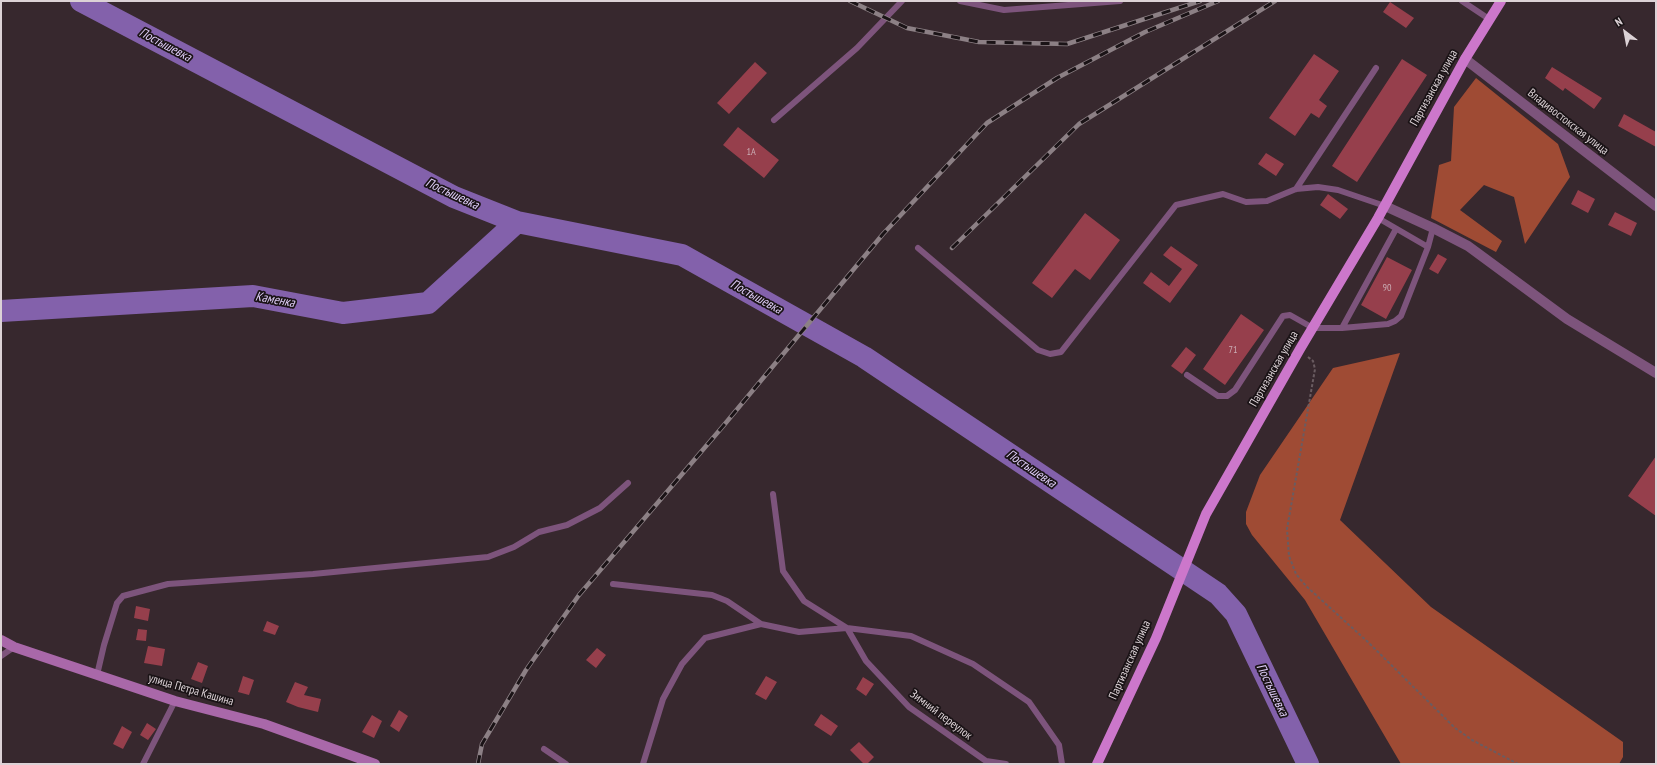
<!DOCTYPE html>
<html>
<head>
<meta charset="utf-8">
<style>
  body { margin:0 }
  #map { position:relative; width:1657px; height:765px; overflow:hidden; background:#37282e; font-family:"PT Sans Narrow",sans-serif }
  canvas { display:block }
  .frame { position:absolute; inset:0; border:2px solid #dcd2d6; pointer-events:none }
  .north { position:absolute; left:1605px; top:12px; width:40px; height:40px; -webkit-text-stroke:3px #1a1316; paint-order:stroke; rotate:328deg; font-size:11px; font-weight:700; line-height:16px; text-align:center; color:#dcd2d6 }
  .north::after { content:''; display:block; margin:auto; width:14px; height:18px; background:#dcd2d6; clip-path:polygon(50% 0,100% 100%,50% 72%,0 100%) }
</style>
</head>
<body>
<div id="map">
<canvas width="1657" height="765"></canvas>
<div class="frame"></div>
<div class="north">N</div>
</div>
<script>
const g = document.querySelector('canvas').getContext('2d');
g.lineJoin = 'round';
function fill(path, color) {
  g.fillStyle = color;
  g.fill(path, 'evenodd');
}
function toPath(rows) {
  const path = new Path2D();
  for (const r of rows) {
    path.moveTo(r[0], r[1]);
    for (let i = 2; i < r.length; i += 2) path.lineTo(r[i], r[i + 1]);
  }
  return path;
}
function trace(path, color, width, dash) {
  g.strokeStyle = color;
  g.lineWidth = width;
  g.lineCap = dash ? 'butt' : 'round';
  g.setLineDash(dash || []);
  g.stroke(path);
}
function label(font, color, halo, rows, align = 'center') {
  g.font = font + ' "PT Sans Narrow",sans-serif';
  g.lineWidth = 3.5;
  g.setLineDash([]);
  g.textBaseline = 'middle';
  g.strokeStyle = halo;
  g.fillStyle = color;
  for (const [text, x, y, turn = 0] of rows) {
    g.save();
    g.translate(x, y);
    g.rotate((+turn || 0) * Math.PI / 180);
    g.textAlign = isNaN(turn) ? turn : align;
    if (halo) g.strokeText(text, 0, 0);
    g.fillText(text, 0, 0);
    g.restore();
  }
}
const forest = toPath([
  [1476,78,1558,144,1570,177,1525,244,1514,197,1484,185,1460,210,1502,241,1496,252,1431,218,1439,165,1451,161,1454,107],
  [1400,353,1340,520,1431,607,1623,742,1623,757,1619,764,1401,764,1305,600,1252,535,1246,524,1246,512,1260,475,1333,368]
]);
const river = toPath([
  [81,1,454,197,517,222,682,255,864,357,1218,594,1236,614,1308,764],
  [1,311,253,296,343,313,428,303,517,222]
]);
const building = toPath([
  [1390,2,1414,18,1406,28,1383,12],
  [1314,54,1339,71,1319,100,1327,106,1319,118,1311,113,1295,136,1269,118],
  [1402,59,1427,75,1357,182,1332,166],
  [755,62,767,73,729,114,717,103],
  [1552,67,1602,98,1594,109,1565,88,1563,91,1545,78],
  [1624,114,1656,132,1656,147,1618,126],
  [738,127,779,160,764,178,723,145],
  [1266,153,1284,164,1276,176,1258,164],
  [1578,190,1595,199,1588,213,1571,204],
  [1328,194,1348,209,1340,219,1320,205],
  [1615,212,1637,223,1631,236,1608,225],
  [1085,213,1120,240,1090,280,1075,269,1052,298,1032,283],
  [1171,246,1198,265,1170,303,1143,283,1151,272,1169,286,1182,269,1163,255],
  [1438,254,1447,259,1438,274,1429,269],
  [1387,257,1412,270,1386,319,1361,305],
  [1241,314,1264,330,1225,385,1203,369],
  [1186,347,1196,355,1182,374,1171,366],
  [1656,456,1656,516,1628,496],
  [136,606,150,609,148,621,134,618],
  [267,621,279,626,275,635,263,631],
  [138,629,147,630,146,641,136,640],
  [148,646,165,649,162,666,144,663],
  [597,648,606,655,596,668,586,660],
  [198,662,208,666,202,683,191,679],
  [243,676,254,680,249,695,238,692],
  [766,676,777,682,766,700,755,694],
  [863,677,874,684,866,696,856,689],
  [295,682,308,687,304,695,321,699,318,712,298,707,286,702],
  [399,710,408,716,399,732,390,726],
  [821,714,838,726,831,736,814,725],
  [372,715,382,721,374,738,362,732],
  [147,723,156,729,148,740,140,735],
  [122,726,132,732,123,749,113,744],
  [859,742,874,757,867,764,864,764,850,750]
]);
const path = toPath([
  [1308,357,1313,361,1315,369,1287,529,1289,556,1296,574,1306,586,1369,643,1455,728,1472,740,1518,764]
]);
const service = toPath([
  [960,1,1004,10,1120,1],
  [1462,1,1489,19],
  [774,120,857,48,902,1],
  [1296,189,1376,68],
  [1378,218,1428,247],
  [918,248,1038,350,1050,354,1061,352,1176,205,1223,194,1246,202,1267,201,1296,189,1318,187,1338,190,1385,206],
  [1342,328,1388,324,1395,321,1401,316,1428,247,1433,228],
  [1187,375,1218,396,1227,396,1235,390,1283,316,1290,315,1313,328,1342,328,1396,229],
  [773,494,783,571,804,601,847,628,866,661,909,707,986,761,1006,764],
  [613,584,712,595,727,601,761,624],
  [1,656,14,647],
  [97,675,104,645,117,603,123,596,168,584,313,574,488,557,514,547,539,532,567,525,600,508,628,483],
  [544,749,566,764],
  [143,764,175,701],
  [643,764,663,699,682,664,705,638,761,624,799,632,847,628,911,636,973,664,1029,702,1059,745,1062,764]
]);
const minor = toPath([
  [1465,59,1656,206],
  [1385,206,1433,228,1468,246,1567,319,1656,373]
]);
const secondary = toPath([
  [1,640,14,647,175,701,264,724,375,764]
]);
const primary = toPath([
  [1097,764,1156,638,1206,514,1300,349,1378,218,1465,59,1501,1]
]);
const rail = toPath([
  [850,1,907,28,979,42,1067,44,1200,1],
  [952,248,1079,124,1275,1],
  [478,764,482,744,526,670,579,595,724,425,883,234,987,123,1057,78,1145,32,1218,1]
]);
const numberNames = [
  ["1А",751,152],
  ["90",1387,288],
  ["71",1233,350]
];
const streetNames = [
  ["Партизанская улица",1434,88,-61],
  ["Владивостокская улица",1568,122,38],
  ["Партизанская улица",1274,369,-60],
  ["Партизанская улица",1130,660,-66],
  ["улица Петра Кашина",191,690,16],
  ["Зимний переулок",941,715,37]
];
const waterNames = [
  ["Постышевка",165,45,28],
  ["Постышевка",452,194,25],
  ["Постышевка",756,297,29],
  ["Каменка",275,300,10],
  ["Постышевка",1031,469,34],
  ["Постышевка",1272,690,64]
];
fill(forest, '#9f4b34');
trace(river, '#8361ab', 22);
fill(building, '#963f4c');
trace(path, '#6a5c61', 2, [3, 2]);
trace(service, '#7d547c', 6);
trace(minor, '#7d547c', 10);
trace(secondary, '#a968a9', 10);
trace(primary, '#cc77cb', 10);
trace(rail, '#8c8085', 4.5);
trace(rail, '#1a1316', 3, [9]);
label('10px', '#caadb4', null, numberNames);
label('12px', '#dcd2d6', '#1a1316', streetNames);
label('italic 13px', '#decdf6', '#1a1316', waterNames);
</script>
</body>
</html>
